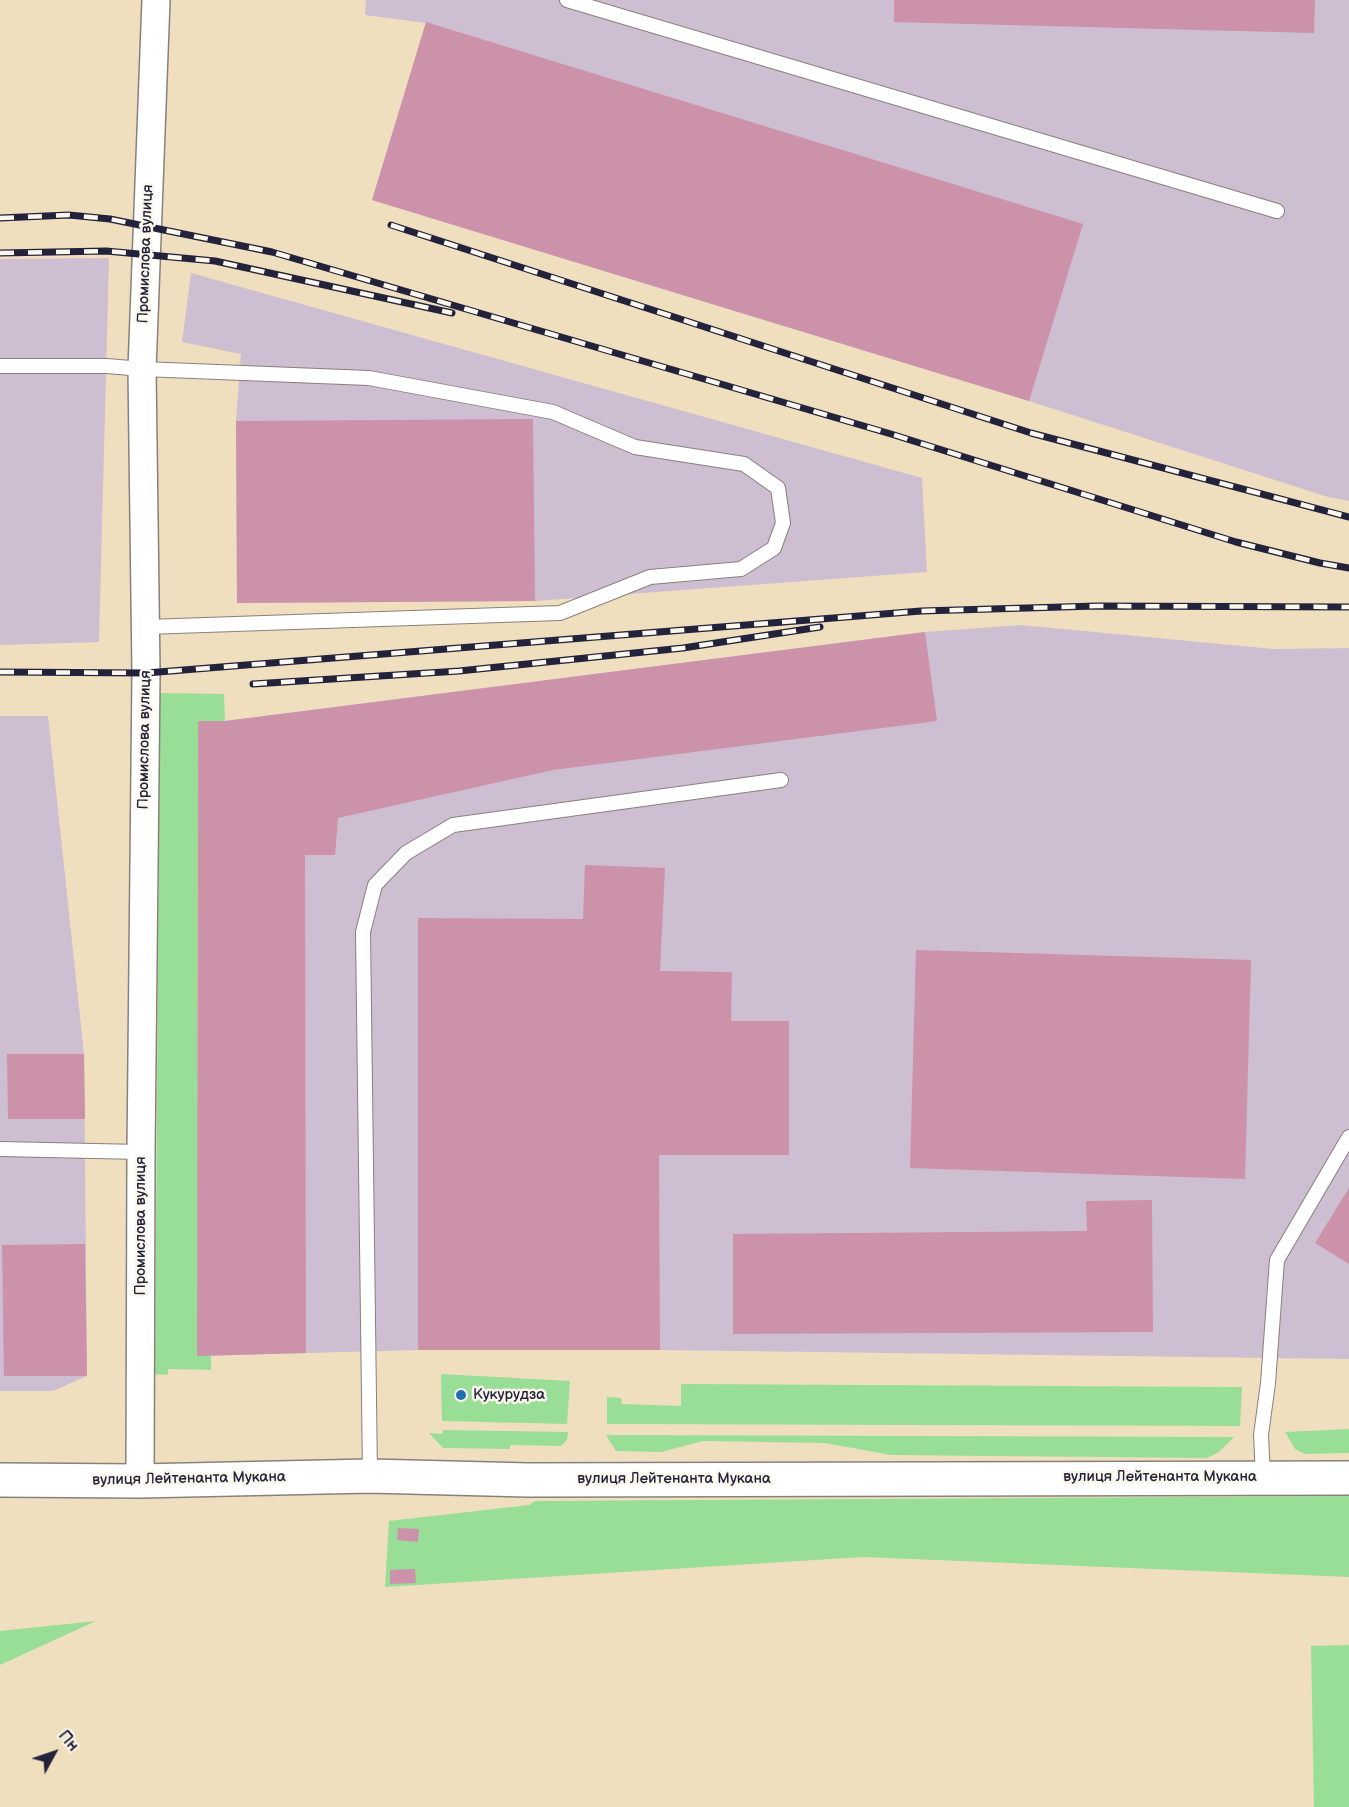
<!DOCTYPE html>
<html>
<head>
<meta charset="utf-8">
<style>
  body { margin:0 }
  #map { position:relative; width:1349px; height:1807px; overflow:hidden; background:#efdfbf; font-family:"Balsamiq Sans",sans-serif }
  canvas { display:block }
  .north { position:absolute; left:24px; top:1723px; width:60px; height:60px; -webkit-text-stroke:4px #fbf7ec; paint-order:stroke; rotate:50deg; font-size:16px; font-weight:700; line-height:24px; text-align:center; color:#22223b }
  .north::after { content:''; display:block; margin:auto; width:21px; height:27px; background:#22223b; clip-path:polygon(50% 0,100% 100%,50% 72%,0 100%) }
</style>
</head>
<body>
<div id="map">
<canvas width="1349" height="1807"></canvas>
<div class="north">Пн</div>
</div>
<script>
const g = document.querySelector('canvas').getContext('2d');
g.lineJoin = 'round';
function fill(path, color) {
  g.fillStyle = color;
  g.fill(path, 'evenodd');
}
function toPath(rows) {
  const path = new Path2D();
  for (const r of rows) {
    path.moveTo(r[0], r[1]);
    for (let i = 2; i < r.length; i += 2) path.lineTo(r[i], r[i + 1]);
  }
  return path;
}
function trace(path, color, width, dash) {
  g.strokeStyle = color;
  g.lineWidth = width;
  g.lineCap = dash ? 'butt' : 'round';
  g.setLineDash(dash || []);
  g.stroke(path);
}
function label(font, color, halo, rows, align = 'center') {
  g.font = font + ' "Balsamiq Sans",sans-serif';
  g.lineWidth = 5;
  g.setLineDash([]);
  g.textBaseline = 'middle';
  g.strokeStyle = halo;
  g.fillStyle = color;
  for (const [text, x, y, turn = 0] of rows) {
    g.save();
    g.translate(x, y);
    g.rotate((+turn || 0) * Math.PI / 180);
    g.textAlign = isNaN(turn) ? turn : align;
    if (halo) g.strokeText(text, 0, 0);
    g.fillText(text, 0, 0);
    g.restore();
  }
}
const industrial = toPath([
  [366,0,1349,0,1349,501,1328,497,1029,401,372,200,426,23,365,15],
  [109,258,99,642,0,645,0,259],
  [191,273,922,478,927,572,535,601,237,603,236,421,241,354,182,342],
  [1021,625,1273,649,1349,648,1349,1359,660,1350,418,1350,197,1356,198,721,225,721,925,632],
  [0,716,48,716,84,1054,87,1376,53,1391,0,1391]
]);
const green = toPath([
  [160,693,224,694,225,721,198,721,197,1355,211,1355,211,1370,168,1369,168,1375,155,1374],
  [441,1374,570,1381,567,1424,442,1421],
  [681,1384,1242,1387,1240,1426,607,1424,607,1397,621,1398,622,1404,681,1406],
  [1349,1429,1349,1453,1305,1454,1295,1449,1285,1432],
  [443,1430,568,1432,567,1440,561,1446,510,1445,510,1449,443,1448,429,1433,442,1434],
  [606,1435,1234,1437,1219,1452,1207,1458,891,1455,825,1443,703,1441,661,1452,616,1451],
  [1349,1496,1349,1577,863,1557,385,1587,389,1521,529,1505,535,1501],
  [96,1621,0,1665,0,1631],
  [1349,1645,1349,1807,1314,1807,1311,1646]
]);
const building = toPath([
  [894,0,1315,0,1314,33,894,22],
  [426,22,1083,224,1029,401,372,200],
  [533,419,535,601,237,603,236,421],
  [925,632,937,721,553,770,338,818,335,855,305,855,306,1353,197,1356,198,721,225,721],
  [585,865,665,868,660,971,732,972,731,1021,789,1021,789,1155,659,1155,660,1350,418,1350,418,918,583,919],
  [916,950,1251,960,1245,1179,910,1168],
  [7,1054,84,1054,85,1119,8,1119],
  [1349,1188,1349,1264,1315,1243],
  [1152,1200,1153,1332,733,1334,733,1234,1087,1231,1086,1201],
  [85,1244,87,1376,4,1376,2,1245],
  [398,1528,419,1529,418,1542,397,1540],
  [415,1569,416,1583,390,1584,390,1570]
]);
const lane = toPath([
  [567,0,1277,211],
  [0,366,107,366,142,369,369,378,553,412,635,447,744,464,778,488,783,523,774,548,741,569,650,577,560,613,146,627],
  [0,1149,141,1152],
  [370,1476,363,932,375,885,406,853,453,825,781,780],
  [1263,1477,1261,1435,1268,1383,1277,1260,1349,1137]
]);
const street = toPath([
  [140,1481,141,1152,146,673,142,369,156,0]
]);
const secondary = toPath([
  [0,1480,140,1481,370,1476,528,1480,1349,1478]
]);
const rail = toPath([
  [0,218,69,215,110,219,272,252,891,434,1236,542,1320,563,1349,568],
  [391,225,1031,433,1349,517],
  [0,253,106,251,215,261,452,313],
  [0,672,146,673,921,611,1097,606,1349,607],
  [253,684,459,671,683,648,820,627]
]);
const markers = [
  [461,1395,6,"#1f6fb2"]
];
const streetNames = [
  ["Промислова вулиця",146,254,-88],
  ["Промислова вулиця",145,740,-89],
  ["Промислова вулиця",141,1226,-90],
  ["вулиця Лейтенанта Мукана",1160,1477],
  ["вулиця Лейтенанта Мукана",189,1479,-1],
  ["вулиця Лейтенанта Мукана",674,1479]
];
const poiNames = [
  ["Кукурудза",473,1395]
];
fill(industrial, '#cebed1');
fill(green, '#99de97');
fill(building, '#cc92a9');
trace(lane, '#88807d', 16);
trace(street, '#88807d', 30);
trace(secondary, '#88807d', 36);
trace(lane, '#fff', 14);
trace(street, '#fff', 27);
trace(secondary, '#fff', 33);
trace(rail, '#22223b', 7);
trace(rail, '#fbf7ec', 4.5, [14]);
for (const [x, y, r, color] of markers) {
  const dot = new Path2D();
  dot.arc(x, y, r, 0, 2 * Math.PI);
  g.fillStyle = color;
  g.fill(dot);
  trace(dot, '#fbf7ec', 2);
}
label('15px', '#22223b', '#fbf7ec', streetNames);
label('15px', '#22223b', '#fbf7ec', poiNames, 'left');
</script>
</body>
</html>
